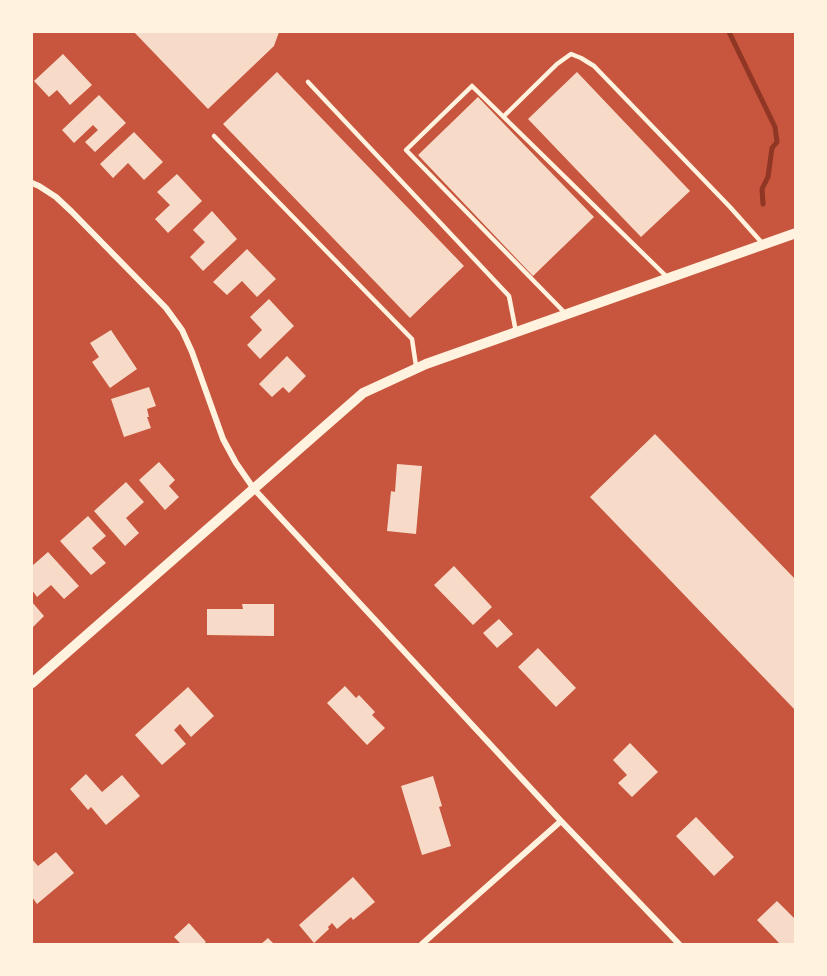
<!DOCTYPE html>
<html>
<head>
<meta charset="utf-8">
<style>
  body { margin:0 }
  #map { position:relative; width:827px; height:976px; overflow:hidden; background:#c8553d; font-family:"Nunito Sans",sans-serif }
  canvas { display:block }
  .frame { position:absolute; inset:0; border:33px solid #fff3e0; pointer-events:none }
</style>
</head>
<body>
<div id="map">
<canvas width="827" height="976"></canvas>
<div class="frame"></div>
</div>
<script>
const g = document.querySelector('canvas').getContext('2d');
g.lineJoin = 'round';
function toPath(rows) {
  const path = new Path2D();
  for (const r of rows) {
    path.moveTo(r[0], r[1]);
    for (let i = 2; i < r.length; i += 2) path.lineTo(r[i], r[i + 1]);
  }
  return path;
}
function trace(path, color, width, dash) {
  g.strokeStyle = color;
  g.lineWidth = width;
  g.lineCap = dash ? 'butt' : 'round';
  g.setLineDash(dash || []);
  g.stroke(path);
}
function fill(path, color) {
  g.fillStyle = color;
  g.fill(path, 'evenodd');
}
const stream = toPath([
  [729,32,775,127,777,142,772,148,768,177,762,189,763,204]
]);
const building = toPath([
  [134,32,279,32,274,46,208,109],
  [63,54,92,85,70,105,57,90,49,97,34,81],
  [277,72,464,266,410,318,223,124],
  [577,72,690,191,641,237,528,119],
  [99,95,126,123,95,152,85,142,98,130,93,125,74,143,62,130],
  [478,97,594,217,533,276,418,155],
  [134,132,163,162,144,180,128,163,113,178,100,164],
  [177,174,202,201,168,233,155,219,170,205,157,192],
  [212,211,237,239,203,271,190,257,205,242,193,230],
  [247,249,276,279,257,297,242,281,227,295,213,282],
  [269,299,294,326,260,359,247,345,262,330,250,317],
  [111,330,137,369,110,388,92,362,99,357,90,343],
  [287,356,306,376,289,393,283,387,272,397,259,384],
  [149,387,156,406,147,409,149,417,147,417,151,428,124,437,111,399],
  [655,434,796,580,796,711,590,497],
  [159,462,175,480,169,486,179,497,165,510,139,480],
  [397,464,422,466,416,534,387,531,391,491,395,492],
  [126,482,144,502,126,518,139,533,125,546,94,511],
  [88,516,106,536,92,548,106,563,91,575,60,541],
  [48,552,79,586,64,599,51,585,37,597,32,590,32,566],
  [454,566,492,607,473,625,434,585],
  [32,602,44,616,32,628],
  [242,604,274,604,274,636,207,635,207,609,243,609],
  [499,619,513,634,497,648,483,633],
  [538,648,576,688,556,707,518,667],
  [345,686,356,698,359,695,375,712,372,715,385,728,367,745,327,703],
  [188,687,214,716,191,737,180,724,174,730,186,744,162,765,135,735],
  [630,743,658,772,632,797,618,783,627,775,613,760],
  [86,774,102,792,122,775,140,796,106,825,91,807,88,810,70,789],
  [433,776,442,806,439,807,451,846,422,855,401,786],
  [696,817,734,857,714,876,676,836],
  [56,852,74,873,37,904,32,897,32,859,38,866],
  [353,877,375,902,353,920,351,917,337,929,332,923,328,927,329,929,314,943,299,925],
  [777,901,796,920,796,944,780,944,757,920],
  [189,923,206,942,203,944,181,944,174,937],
  [268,938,274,944,261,944]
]);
const service = toPath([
  [308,82,509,296,516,332],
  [504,116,557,64,571,54,581,58,594,66,730,207,763,244],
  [214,136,412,339,416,366],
  [565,313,406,150,472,86,668,278]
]);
const minor = toPath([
  [32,183,39,186,56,197,72,212,166,308,182,330,192,352,223,439,236,463,254,489,561,821,679,944],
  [422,944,561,821]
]);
const tertiary = toPath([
  [32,683,363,393,426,364,796,233]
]);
trace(stream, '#8f3625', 5);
fill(building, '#f7dbc8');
trace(service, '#fff3e0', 4.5);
trace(minor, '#fff3e0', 6);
trace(tertiary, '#fff3e0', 10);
</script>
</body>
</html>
